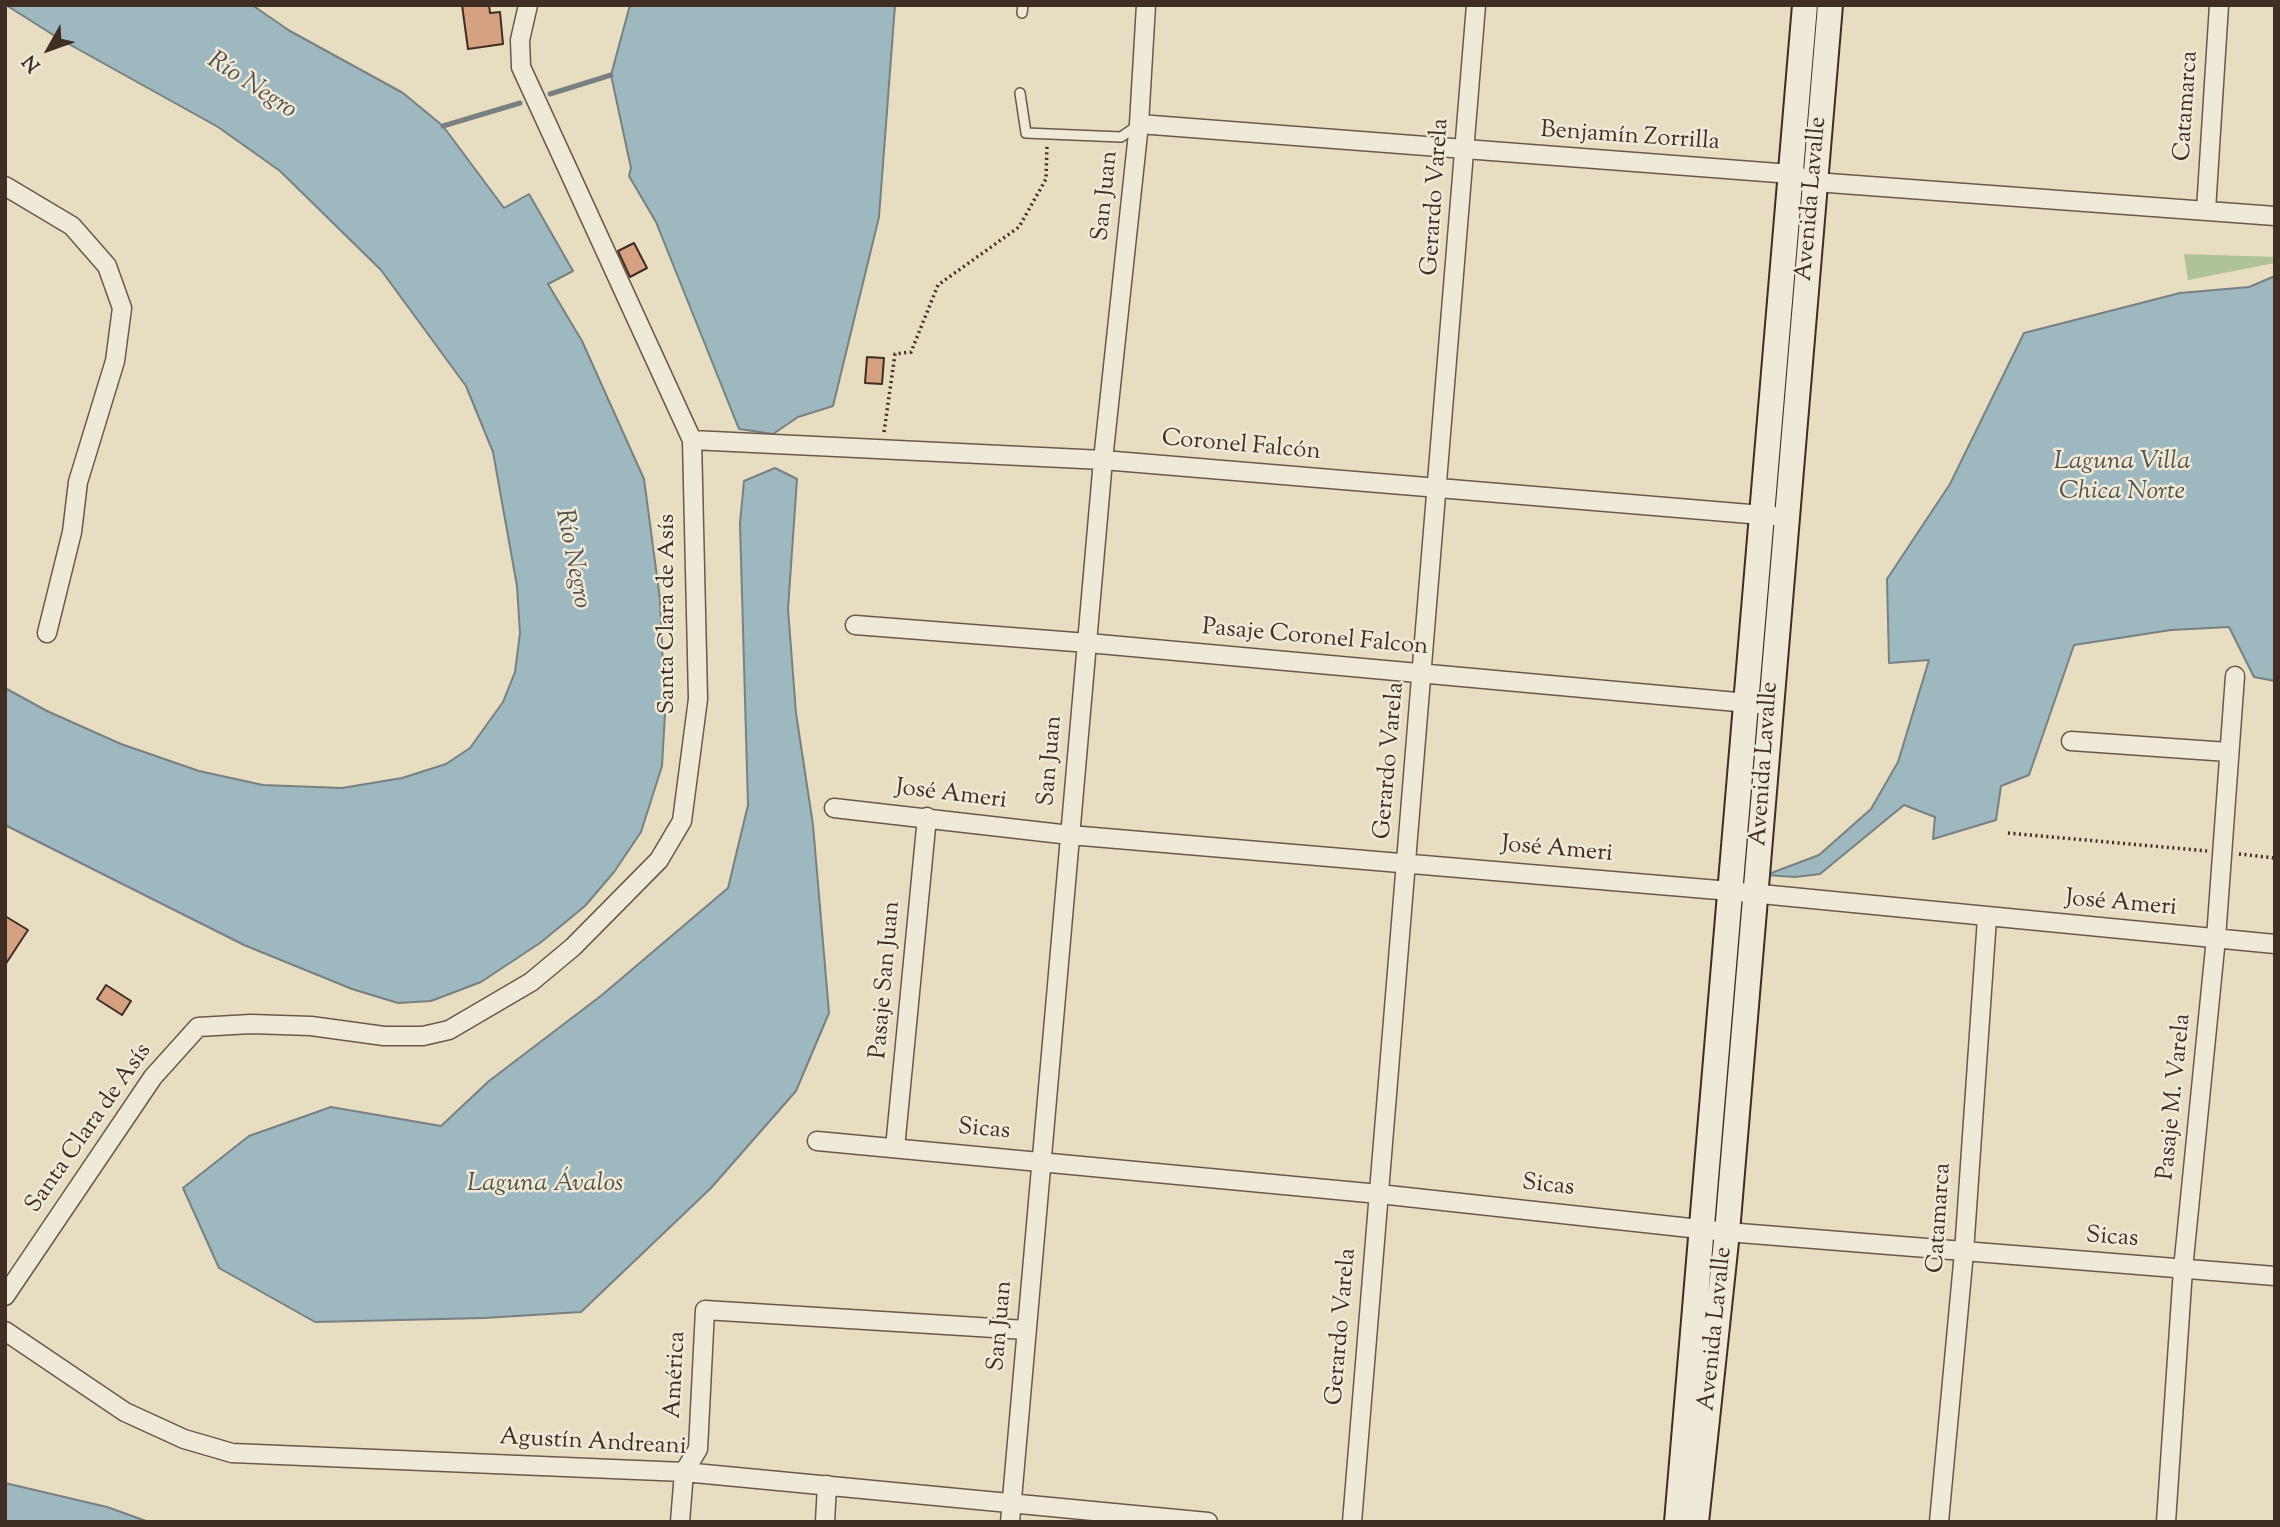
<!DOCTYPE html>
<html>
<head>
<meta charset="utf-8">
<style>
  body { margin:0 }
  #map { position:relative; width:2280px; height:1527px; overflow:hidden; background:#e7ddc1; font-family:"Sorts Mill Goudy",serif }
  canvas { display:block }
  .frame { position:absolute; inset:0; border:7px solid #402d23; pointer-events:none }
  .north { position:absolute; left:14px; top:14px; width:70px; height:70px; -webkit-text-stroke:5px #efe9d7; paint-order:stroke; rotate:230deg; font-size:19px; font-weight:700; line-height:28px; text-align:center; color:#402d23 }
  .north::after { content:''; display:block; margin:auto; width:24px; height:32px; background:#402d23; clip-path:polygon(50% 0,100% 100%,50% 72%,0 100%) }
</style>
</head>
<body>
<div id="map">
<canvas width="2280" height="1527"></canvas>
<div class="frame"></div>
<div class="north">N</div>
</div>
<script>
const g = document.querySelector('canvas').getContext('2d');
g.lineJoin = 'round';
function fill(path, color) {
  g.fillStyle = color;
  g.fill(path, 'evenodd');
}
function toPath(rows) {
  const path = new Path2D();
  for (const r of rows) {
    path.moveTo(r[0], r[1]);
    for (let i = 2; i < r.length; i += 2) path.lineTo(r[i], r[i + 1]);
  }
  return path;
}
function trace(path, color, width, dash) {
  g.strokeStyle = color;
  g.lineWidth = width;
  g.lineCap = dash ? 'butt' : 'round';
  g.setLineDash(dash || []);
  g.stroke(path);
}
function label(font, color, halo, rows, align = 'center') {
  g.font = font + ' "Sorts Mill Goudy",serif';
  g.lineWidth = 5;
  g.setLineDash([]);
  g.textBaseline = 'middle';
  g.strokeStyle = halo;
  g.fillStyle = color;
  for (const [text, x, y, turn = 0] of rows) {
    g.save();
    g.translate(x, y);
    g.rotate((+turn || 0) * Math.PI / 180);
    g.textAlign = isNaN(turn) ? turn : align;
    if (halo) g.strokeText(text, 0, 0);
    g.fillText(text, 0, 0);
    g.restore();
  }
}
const green = toPath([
  [2184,254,2275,257,2275,263,2188,280]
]);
const water = toPath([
  [6,5,252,5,290,31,403,93,443,126,504,208,529,194,573,271,548,284,582,341,644,479,660,599,665,714,662,766,641,832,614,872,585,906,540,943,481,982,431,1001,398,1003,352,989,244,945,5,825,5,688,47,711,121,744,199,771,263,785,342,788,402,778,446,764,470,748,503,702,515,672,520,633,517,586,493,452,466,386,381,270,280,171,218,127,58,38,6,5],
  [630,5,895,5,879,217,833,406,798,417,773,434,739,429,656,222,629,176,631,168,611,75,630,5],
  [2275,276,2275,681,2254,677,2229,627,2171,630,2074,645,2029,775,2001,786,1996,820,1933,839,1935,817,1904,805,1820,874,1795,877,1766,875,1819,855,1871,809,1898,762,1929,660,1889,663,1887,579,1950,484,2024,333,2180,293,2249,287,2275,276],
  [775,468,797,479,788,609,796,713,813,825,829,1013,796,1091,711,1188,581,1312,484,1318,315,1322,219,1268,183,1188,249,1136,331,1107,441,1126,489,1081,602,995,728,888,748,805,740,523,744,481,775,468],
  [5,1483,107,1507,149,1522,5,1522,5,1483]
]);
const stream = toPath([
  [550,94,611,75],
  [443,126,520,103]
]);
const building = toPath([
  [462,5,489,5,490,13,500,12,503,44,468,49,462,5],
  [634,243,647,268,630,277,618,251,634,243],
  [867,357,884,358,882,384,865,383,867,357],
  [5,916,28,930,5,965,5,916],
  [106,985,131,1001,122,1015,97,999,106,985]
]);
const path = toPath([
  [884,432,895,354,911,352,938,285,1019,227,1046,179,1047,145],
  [2008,833,2207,851],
  [2239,854,2275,858]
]);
const lane = toPath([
  [1022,13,1023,5],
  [1020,93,1026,133,1121,137,1137,126]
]);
const street = toPath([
  [1139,124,1791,174,1815,182,2275,216],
  [5,186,72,226,107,266,122,308,115,361,78,482,72,532,47,633],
  [2206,210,2219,5],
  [692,440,1103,460,1774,516],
  [855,625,1088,643,1770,705],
  [2071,741,2228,752],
  [834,808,1070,835,1730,891,2275,944],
  [817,1141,1379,1194,1727,1232,2275,1276],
  [895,1148,927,817],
  [5,1296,153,1077,198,1027,251,1024,311,1026,384,1036,423,1036,449,1030,531,982,573,947,659,860,682,821,698,699,692,440,521,67,520,40,528,5],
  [5,1331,125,1412,184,1439,232,1453,684,1472,1208,1522],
  [680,1522,684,1472,698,1449,705,1310,1026,1330],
  [825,1522,827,1485],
  [1010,1522,1103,460,1139,124,1146,5],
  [1352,1522,1476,5],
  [1939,1522,1964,1252,1987,918],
  [2166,1522,2183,1269,2216,938,2235,676]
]);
const secondary = toPath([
  [1677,1522,1805,5],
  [1696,1522,1727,1232,1830,5]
]);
const streetNames = [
  ["Catamarca",2188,106,-86],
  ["Benjamín Zorrilla",1630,138,4],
  ["San Juan",1107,196,-84],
  ["Gerardo Varela",1437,197,-86],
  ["Avenida Lavalle",1813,199,-85],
  ["Coronel Falcón",1241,447,5],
  ["Santa Clara de Asís",669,614,-90],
  ["Pasaje Coronel Falcon",1315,639,5],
  ["San Juan",1052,761,-85],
  ["Gerardo Varela",1391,761,-85],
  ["Avenida Lavalle",1766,764,-86],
  ["José Ameri",951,796,7],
  ["José Ameri",1557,851,5],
  ["José Ameri",2121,905,5],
  ["Pasaje San Juan",887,980,-85],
  ["Pasaje M. Varela",2176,1097,-84],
  ["Santa Clara de Asís",90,1129,-55],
  ["Sicas",984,1131,5],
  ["Sicas",1548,1187,6],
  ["Catamarca",1941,1218,-86],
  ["Sicas",2112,1239,4],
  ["San Juan",1002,1326,-85],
  ["Gerardo Varela",1343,1327,-85],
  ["Avenida Lavalle",1717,1329,-84],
  ["América",677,1375,-87],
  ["Agustín Andreani",593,1444,3]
];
const waterNames = [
  ["Río Negro",251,87,33],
  ["Laguna Villa",2122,464],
  ["Chica Norte",2122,494],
  ["Río Negro",571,559,79],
  ["Laguna Ávalos",545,1186]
];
fill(green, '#afc298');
fill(water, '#9eb8bf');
trace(water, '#788081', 2);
trace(stream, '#788081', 5);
fill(building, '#d5a181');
trace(building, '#402d23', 2);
trace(lane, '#6a594a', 12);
trace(street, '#6a594a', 21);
trace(secondary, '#402d23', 28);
trace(path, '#402d23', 3.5, [2, 3.5]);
trace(lane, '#efe9d7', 9);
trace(street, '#efe9d7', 18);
trace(secondary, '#efe9d7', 24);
label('24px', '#402d23', '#efe9d7', streetNames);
label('italic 26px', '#58504a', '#efe9d7', waterNames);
</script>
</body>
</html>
